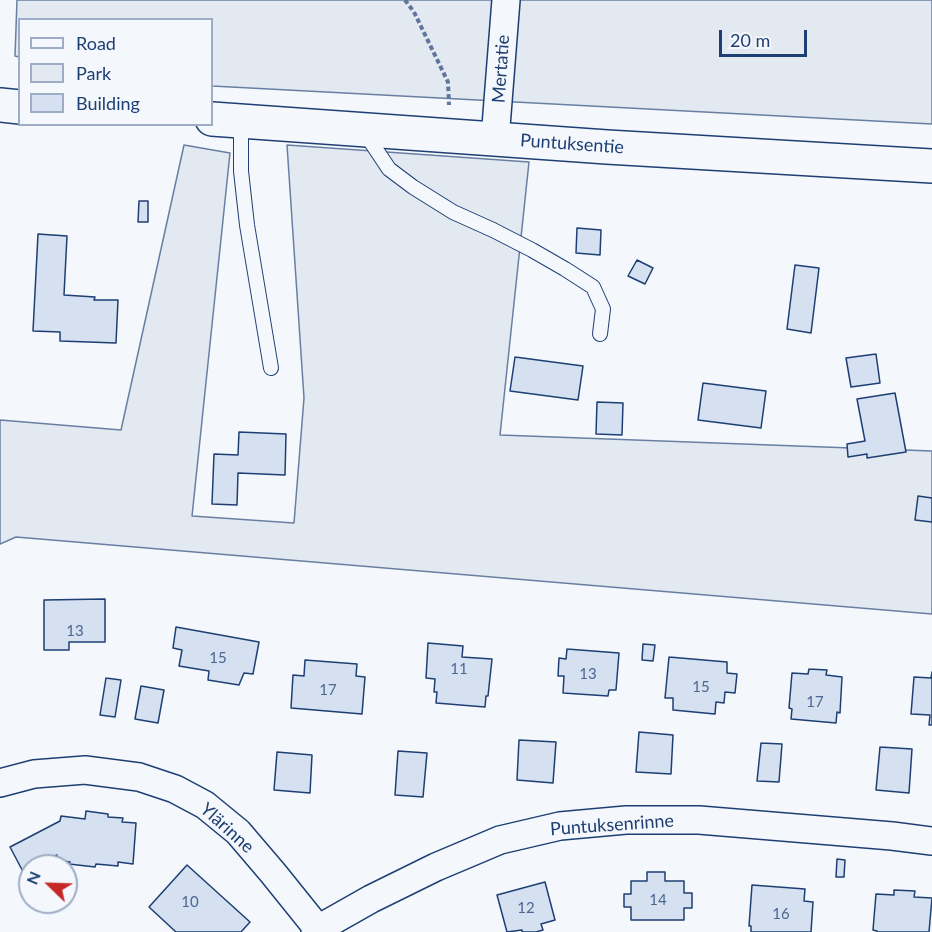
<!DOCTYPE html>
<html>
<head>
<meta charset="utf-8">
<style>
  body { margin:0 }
  #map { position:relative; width:932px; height:932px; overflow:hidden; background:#f4f7fb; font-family:Lato,sans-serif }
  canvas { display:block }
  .legend { position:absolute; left:18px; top:18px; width:195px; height:108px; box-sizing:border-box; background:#f4f7fb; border:2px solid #9eadc5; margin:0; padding:8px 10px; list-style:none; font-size:18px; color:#1d3f73 }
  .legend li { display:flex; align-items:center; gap:12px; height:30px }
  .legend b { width:30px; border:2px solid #9eadc5 }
  .north { position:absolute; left:18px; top:854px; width:60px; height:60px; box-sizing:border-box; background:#f4f7fb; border:2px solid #9eadc5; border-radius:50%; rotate:293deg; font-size:16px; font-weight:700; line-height:24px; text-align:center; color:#1d3f73 }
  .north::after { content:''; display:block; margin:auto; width:21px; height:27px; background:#c62828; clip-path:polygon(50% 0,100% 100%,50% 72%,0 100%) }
  .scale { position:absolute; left:719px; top:30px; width:88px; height:27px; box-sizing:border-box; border:3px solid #1d3f73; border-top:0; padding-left:8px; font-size:18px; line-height:21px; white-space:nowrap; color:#1d3f73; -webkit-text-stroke:4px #f4f7fb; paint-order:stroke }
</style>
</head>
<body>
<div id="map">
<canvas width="932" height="932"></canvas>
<ul class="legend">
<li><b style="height:8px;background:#f4f7fb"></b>Road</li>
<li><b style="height:16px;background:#e3e9f0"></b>Park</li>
<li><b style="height:16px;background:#d5e0f0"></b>Building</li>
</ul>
<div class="north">N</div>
<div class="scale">20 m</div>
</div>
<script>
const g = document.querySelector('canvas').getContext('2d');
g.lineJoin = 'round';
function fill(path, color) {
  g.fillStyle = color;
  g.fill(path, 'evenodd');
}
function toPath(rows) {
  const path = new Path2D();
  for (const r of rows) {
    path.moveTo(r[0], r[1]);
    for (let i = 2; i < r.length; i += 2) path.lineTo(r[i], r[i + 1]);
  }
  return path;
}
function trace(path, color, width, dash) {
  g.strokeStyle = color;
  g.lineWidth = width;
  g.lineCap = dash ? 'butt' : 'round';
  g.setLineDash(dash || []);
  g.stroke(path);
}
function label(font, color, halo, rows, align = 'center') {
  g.font = font + ' Lato,sans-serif';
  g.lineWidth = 4.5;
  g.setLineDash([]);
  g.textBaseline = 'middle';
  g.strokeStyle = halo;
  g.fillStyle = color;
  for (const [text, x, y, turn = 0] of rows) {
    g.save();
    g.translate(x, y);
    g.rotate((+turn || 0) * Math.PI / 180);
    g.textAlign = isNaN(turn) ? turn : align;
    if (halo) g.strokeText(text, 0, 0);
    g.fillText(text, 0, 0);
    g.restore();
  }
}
const green = toPath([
  [17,0,932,0,932,124,212,86,212,20,20,20,19,57,15,56,17,0],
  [184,145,230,153,192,516,294,523,304,398,287,145,529,162,500,435,932,451,932,614,16,537,0,544,0,420,121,430,184,145]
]);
const building = toPath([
  [139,201,148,201,148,222,138,222,139,201],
  [577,228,601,230,600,255,576,253,577,228],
  [38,234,67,236,64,295,95,297,94,300,118,300,116,343,60,341,60,332,33,331,38,234],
  [637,260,653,268,645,284,628,276,637,260],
  [795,265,819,268,811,333,787,329,795,265],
  [876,354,880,383,851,387,846,358,876,354],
  [515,357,583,366,578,400,510,391,515,357],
  [703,383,766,391,761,428,698,420,703,383],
  [895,393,906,452,867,458,867,454,848,457,847,444,865,441,857,399,895,393],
  [597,402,623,403,622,435,596,434,597,402],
  [239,432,286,434,285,475,238,473,237,505,212,504,214,454,238,455,239,432],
  [918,496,932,498,932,522,915,520,918,496],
  [105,599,105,642,69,642,69,650,44,650,44,600,105,599],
  [176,627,259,642,253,674,244,673,239,685,208,680,209,671,179,666,182,650,173,648,176,627],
  [428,643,463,646,462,657,492,659,488,696,486,696,485,707,436,703,437,692,434,692,435,679,426,678,428,643],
  [643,644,655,645,653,661,642,660,643,644],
  [567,649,619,653,616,690,609,690,608,696,563,693,564,676,558,676,559,658,566,659,567,649],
  [669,657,727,662,727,673,737,674,735,693,725,692,724,703,716,702,715,714,673,710,673,698,665,698,669,657],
  [305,660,357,664,356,676,365,677,362,714,291,708,293,675,304,676,305,660],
  [809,669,827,670,826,675,842,677,840,713,837,712,836,723,791,719,792,709,789,708,792,673,808,674,809,669],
  [932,672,932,725,929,725,930,715,911,714,914,677,931,678,932,672],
  [106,678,121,680,115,717,100,715,106,678],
  [141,686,164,690,158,723,135,719,141,686],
  [639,732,673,735,671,774,636,772,639,732],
  [519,740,556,742,553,783,517,780,519,740],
  [761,743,782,744,779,782,757,781,761,743],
  [880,747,912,749,909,793,876,790,880,747],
  [398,751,427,753,423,797,395,795,398,751],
  [277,752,312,755,310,793,274,790,277,752],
  [86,811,108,814,108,817,123,818,122,822,136,823,133,864,118,862,118,866,96,864,95,867,69,864,70,862,56,860,57,855,44,862,47,866,30,866,29,883,10,847,60,821,61,816,85,819,86,811],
  [837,859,845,860,844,877,836,877,837,859],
  [187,865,250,922,241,932,176,932,149,907,187,865],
  [647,872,665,872,665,881,684,881,684,893,692,893,692,908,684,908,684,920,631,920,631,907,624,907,624,894,631,894,631,881,647,881,647,872],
  [545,882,555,920,541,924,543,930,536,932,522,932,522,930,507,932,497,895,545,882],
  [752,885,805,889,804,901,813,902,811,932,751,932,751,926,749,926,752,885],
  [894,890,915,891,914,897,932,898,929,932,877,932,877,931,873,930,876,894,894,895,894,890]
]);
const path = toPath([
  [405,0,414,12,448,82,449,105]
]);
const lane = toPath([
  [241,121,241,171,247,225,271,368],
  [365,133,389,169,413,187,453,212,493,230,532,250,565,269,593,287,603,309,600,334]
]);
const street = toPath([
  [495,139,506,0],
  [0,783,34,774,85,770,139,777,175,789,205,805,238,832,273,873,318,929],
  [315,932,318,929,371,899,436,867,500,840,560,826,626,820,699,820,892,836,932,841]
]);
const secondary = toPath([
  [0,105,20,107],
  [212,119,607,147,932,166]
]);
const numberNames = [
  ["13",75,631],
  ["15",218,658],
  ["11",459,669],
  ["13",588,674],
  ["15",701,687],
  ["17",328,690],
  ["17",815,702],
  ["14",658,900],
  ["10",190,902],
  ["12",526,908],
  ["16",781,914]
];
const streetNames = [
  ["Mertatie",501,69,-86],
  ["Puntuksentie",572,144,4],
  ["Puntuksenrinne",612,825,-4],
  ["Ylärinne",227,828,42]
];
fill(green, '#e3e9f0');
trace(green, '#687fa3', 1.5);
fill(building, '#d5e0f0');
trace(building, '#1d3f73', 1.5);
trace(lane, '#1d3f73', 16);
trace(street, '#1d3f73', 30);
trace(secondary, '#1d3f73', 36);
trace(path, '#5e769c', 4, [4.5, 3]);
trace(lane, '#f4f7fb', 14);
trace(street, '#f4f7fb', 27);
trace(secondary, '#f4f7fb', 33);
label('15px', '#4b6792', null, numberNames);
label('18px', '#1d3f73', '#f4f7fb', streetNames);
</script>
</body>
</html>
